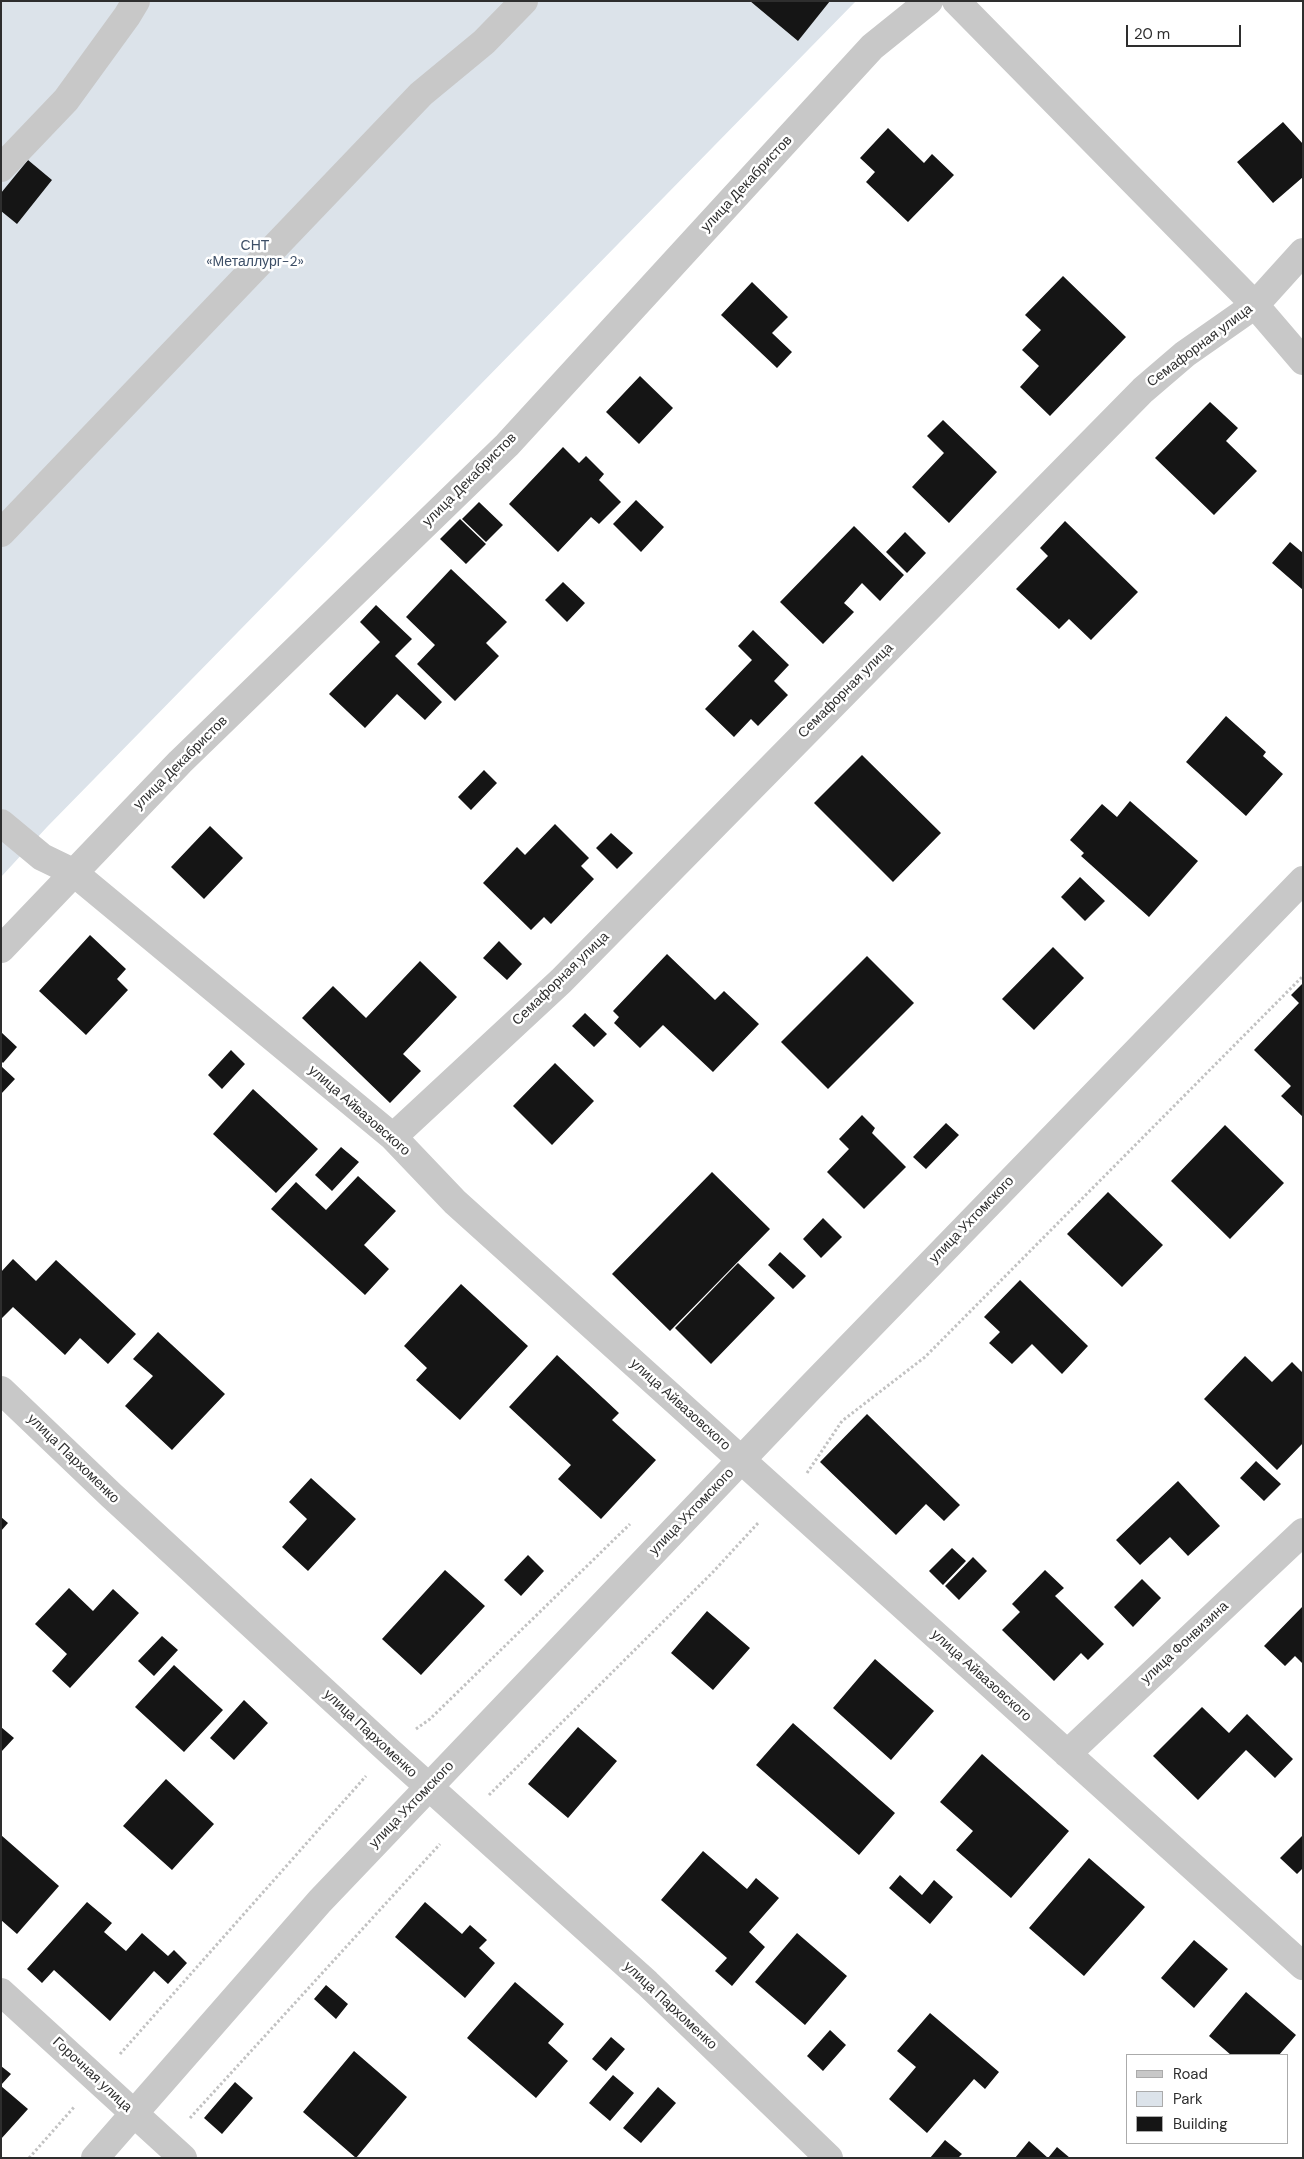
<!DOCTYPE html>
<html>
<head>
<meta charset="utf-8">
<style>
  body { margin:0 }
  #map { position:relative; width:1304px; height:2159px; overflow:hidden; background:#fff; font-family:"DM Sans",sans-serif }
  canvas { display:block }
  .frame { position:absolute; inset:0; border:2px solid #2e2e2e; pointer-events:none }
  .legend { position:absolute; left:1126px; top:2054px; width:162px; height:90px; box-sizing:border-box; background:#fff; border:1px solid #ababab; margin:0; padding:6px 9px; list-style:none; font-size:15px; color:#2e2e2e }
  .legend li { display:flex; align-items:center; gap:10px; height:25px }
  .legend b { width:25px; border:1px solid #ababab }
  .scale { position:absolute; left:1126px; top:25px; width:115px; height:22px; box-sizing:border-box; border:2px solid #2e2e2e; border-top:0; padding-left:6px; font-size:15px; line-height:18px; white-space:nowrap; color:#2e2e2e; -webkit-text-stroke:4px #fff; paint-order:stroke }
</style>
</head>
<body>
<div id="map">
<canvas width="1304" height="2159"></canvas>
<div class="frame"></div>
<ul class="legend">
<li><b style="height:6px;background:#c8c8c8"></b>Road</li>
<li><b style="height:14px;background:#dce3ea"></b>Park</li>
<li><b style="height:14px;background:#151515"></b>Building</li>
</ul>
<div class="scale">20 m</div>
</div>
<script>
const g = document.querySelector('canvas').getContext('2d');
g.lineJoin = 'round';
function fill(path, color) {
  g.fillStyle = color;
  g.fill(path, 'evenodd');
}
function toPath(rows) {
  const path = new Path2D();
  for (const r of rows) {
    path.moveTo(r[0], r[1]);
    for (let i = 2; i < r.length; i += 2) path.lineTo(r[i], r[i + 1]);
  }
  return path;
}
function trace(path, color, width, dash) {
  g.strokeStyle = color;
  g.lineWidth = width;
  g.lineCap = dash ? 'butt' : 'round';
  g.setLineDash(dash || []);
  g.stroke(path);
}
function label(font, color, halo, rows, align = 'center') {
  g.font = font + ' "DM Sans",sans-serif';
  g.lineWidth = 5;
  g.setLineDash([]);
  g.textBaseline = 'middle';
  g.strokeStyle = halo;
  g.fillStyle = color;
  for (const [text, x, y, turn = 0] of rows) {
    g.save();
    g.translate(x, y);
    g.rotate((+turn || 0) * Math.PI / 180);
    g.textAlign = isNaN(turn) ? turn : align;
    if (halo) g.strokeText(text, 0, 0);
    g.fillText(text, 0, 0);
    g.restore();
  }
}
const green = toPath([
  [1,1,856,1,47,827,1,877]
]);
const building = toPath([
  [750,1,830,1,798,41],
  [1283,122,1303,144,1303,177,1273,203,1237,162],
  [888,128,924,163,932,154,954,175,908,222,866,182,875,172,860,158],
  [28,160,52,180,17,224,1,211,1,193],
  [1063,276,1126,337,1050,416,1020,387,1039,366,1022,350,1041,330,1025,315],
  [752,282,788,317,772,333,792,352,777,368,721,315],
  [640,376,673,408,639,444,606,412],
  [1210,402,1238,428,1226,441,1257,471,1214,515,1155,458],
  [943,420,997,472,949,523,912,487,944,453,927,436],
  [563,447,579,463,586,456,604,474,599,480,621,502,599,524,591,517,558,552,509,504],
  [636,500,664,527,641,552,613,524],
  [479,502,503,525,486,542,462,519],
  [460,519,486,544,466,564,440,539],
  [1065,521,1138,592,1091,640,1069,619,1059,629,1016,589,1048,556,1040,548],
  [854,526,904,575,880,601,862,583,844,603,854,612,823,644,780,602],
  [905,532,926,553,907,573,886,552],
  [1290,542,1303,553,1303,590,1272,563],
  [451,569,507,622,486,643,499,656,455,701,417,664,435,645,406,617],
  [563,582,585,603,567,622,545,600],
  [376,605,412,639,395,656,442,702,425,720,397,694,365,728,329,694,380,642,360,622],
  [753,630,789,665,774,681,788,695,758,726,751,719,734,737,705,709,752,660,738,646],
  [1226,716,1266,752,1263,756,1283,774,1246,816,1186,762],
  [862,755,941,833,893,882,814,803],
  [484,770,497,783,471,810,458,797],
  [1130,801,1198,861,1149,917,1081,856,1084,853,1070,840,1102,804,1117,817],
  [555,824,589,858,581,866,594,879,551,924,544,917,531,930,483,883,517,847,525,855],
  [210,826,243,858,204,899,171,867],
  [611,833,633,853,617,869,596,848],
  [1080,877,1105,901,1085,921,1061,897],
  [90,935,126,969,117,979,128,990,86,1035,39,991],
  [499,941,522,964,507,980,483,958],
  [1053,947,1084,978,1034,1030,1002,999],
  [667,954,715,1000,724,991,759,1024,713,1072,663,1025,640,1048,614,1023,619,1017,613,1011],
  [867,956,914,1003,828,1089,781,1042],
  [420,961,457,997,403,1054,421,1071,390,1103,302,1018,333,986,366,1018],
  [1303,983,1303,1117,1281,1096,1291,1086,1254,1050,1299,1003,1291,995],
  [585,1013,607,1034,594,1047,572,1026],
  [1,1032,17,1047,3,1063,1,1061],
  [231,1050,245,1064,222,1089,208,1075],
  [555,1063,594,1101,552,1145,513,1106],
  [1,1066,15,1079,1,1094],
  [253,1089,318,1149,276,1193,213,1134],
  [862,1115,875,1128,872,1133,906,1167,864,1209,827,1172,849,1149,839,1139],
  [946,1123,959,1135,926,1169,913,1157],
  [1225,1125,1284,1183,1230,1239,1171,1181],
  [341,1147,359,1162,332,1191,315,1175],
  [712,1172,770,1229,670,1331,612,1274],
  [358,1176,396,1211,364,1245,389,1269,365,1295,271,1209,296,1182,326,1210],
  [1108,1192,1163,1245,1122,1287,1067,1234],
  [823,1218,842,1237,821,1258,803,1239],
  [780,1252,806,1276,793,1289,768,1265],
  [13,1259,36,1281,56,1260,136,1334,108,1364,80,1338,65,1355,13,1307,1,1319,1,1272],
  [738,1263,775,1298,711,1364,675,1328],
  [1020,1280,1088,1346,1062,1374,1032,1344,1012,1364,989,1343,1000,1332,984,1317],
  [461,1284,528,1346,460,1420,416,1380,427,1368,404,1346],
  [158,1332,225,1394,172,1450,125,1406,153,1376,133,1359],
  [557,1355,619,1413,612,1420,656,1460,601,1519,558,1479,571,1465,509,1407],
  [1245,1356,1272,1382,1292,1362,1303,1373,1303,1443,1277,1470,1204,1399],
  [867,1414,960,1505,944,1521,926,1504,896,1535,820,1462],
  [1256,1461,1281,1484,1264,1501,1240,1478],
  [311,1478,356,1519,308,1571,282,1547,307,1519,289,1502],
  [1178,1481,1220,1526,1188,1556,1170,1537,1140,1565,1116,1540],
  [1,1517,8,1523,1,1531],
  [952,1548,966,1561,943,1585,929,1571],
  [528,1555,544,1571,521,1596,504,1580],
  [973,1557,987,1571,959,1600,945,1586],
  [445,1570,485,1606,421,1675,382,1639],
  [1045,1570,1064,1588,1055,1596,1104,1644,1088,1660,1081,1653,1054,1681,1002,1630,1020,1612,1012,1604],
  [1142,1579,1161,1598,1133,1627,1114,1607],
  [69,1588,93,1611,113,1589,139,1613,70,1688,52,1671,67,1654,35,1624],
  [1303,1606,1303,1664,1295,1656,1285,1666,1264,1646],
  [707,1611,750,1648,713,1690,671,1653],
  [162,1636,178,1650,154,1676,138,1661],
  [875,1659,934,1711,891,1760,833,1708],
  [174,1665,223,1710,184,1752,135,1707],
  [244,1700,268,1723,234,1760,210,1738],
  [1202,1707,1229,1733,1247,1714,1293,1759,1275,1778,1246,1750,1198,1800,1153,1756],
  [793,1723,895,1813,859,1855,756,1765],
  [1,1727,14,1738,1,1752],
  [578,1727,617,1761,568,1818,528,1784],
  [982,1754,1069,1831,1011,1898,956,1850,973,1831,940,1802],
  [166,1779,214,1824,172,1870,123,1826],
  [1,1835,59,1886,17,1934,1,1920],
  [1303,1835,1303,1868,1297,1874,1280,1858],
  [703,1851,747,1889,756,1878,779,1898,749,1932,765,1947,732,1986,715,1971,727,1958,661,1900],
  [1089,1858,1145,1907,1084,1976,1029,1928],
  [900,1875,922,1895,934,1880,953,1897,930,1924,889,1888],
  [87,1902,112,1923,104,1932,126,1951,142,1933,168,1956,174,1950,187,1963,168,1984,154,1971,110,2021,54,1970,42,1983,27,1969],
  [425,1902,462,1934,470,1925,487,1940,479,1948,495,1963,465,1998,395,1937],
  [797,1933,847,1976,805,2025,755,1982],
  [1194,1940,1228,1969,1194,2008,1161,1978],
  [515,1982,564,2024,548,2043,568,2061,536,2098,467,2038],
  [326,1985,348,2004,336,2019,314,1999],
  [1246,1992,1296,2035,1279,2055,1231,2055,1209,2036],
  [930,2013,999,2072,985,2089,974,2079,927,2133,889,2099,916,2067,897,2051],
  [830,2030,846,2045,823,2071,807,2056],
  [611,2037,625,2049,606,2071,592,2059],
  [354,2051,407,2097,356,2158,303,2112],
  [1,2066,11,2074,1,2085],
  [613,2075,634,2093,610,2121,589,2103],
  [235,2082,253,2098,222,2134,204,2118],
  [1,2086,28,2109,1,2139],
  [658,2087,676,2103,641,2143,623,2128],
  [945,2140,962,2154,958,2158,930,2158],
  [1029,2141,1048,2158,1057,2147,1070,2158,1015,2158]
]);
const path = toPath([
  [807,1473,842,1421,925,1357,1303,976],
  [416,1729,430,1719,630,1524],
  [489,1795,713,1572,759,1522],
  [120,2054,366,1776],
  [190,2118,440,1844],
  [29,2158,75,2106]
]);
const minor = toPath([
  [956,1,1255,305,1303,361],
  [1,168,66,100,127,16,136,1],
  [1,533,421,94,484,42,524,1],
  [1,823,42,857,73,872,393,1137,455,1202,1303,1966],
  [1,949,180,762,507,445,872,47,929,1],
  [393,1137,561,981,1143,390,1185,354,1255,305,1303,252],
  [1,1390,111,1495,389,1751,647,1983,829,2158],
  [1067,1754,1303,1532],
  [1,1992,183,2158],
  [95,2158,320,1901,808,1390,1303,880]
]);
const streetNames = [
  ["улица Декабристов",747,184,-47],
  ["Семафорная улица",1200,346,-37],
  ["улица Декабристов",470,480,-45],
  ["Семафорная улица",846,691,-45],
  ["улица Декабристов",181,763,-45],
  ["Семафорная улица",561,979,-44],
  ["улица Айвазовского",359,1111,41],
  ["улица Ухтомского",972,1220,-46],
  ["улица Айвазовского",680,1405,42],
  ["улица Пархоменко",73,1459,44],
  ["улица Ухтомского",692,1512,-46],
  ["улица Фонвизина",1185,1643,-43],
  ["улица Айвазовского",981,1676,42],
  ["улица Пархоменко",370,1734,43],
  ["улица Ухтомского",412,1805,-46],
  ["улица Пархоменко",670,2006,43],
  ["Горочная улица",92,2075,43]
];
const parkNames = [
  ["СНТ",255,246],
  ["«Металлург-2»",255,262]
];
fill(green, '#dce3ea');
fill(building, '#151515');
trace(path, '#c2c2c2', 3, [2.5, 2.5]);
trace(minor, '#c8c8c8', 28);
label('14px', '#2e2e2e', '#fff', streetNames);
label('14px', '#3d4f67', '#fff', parkNames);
</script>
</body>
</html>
